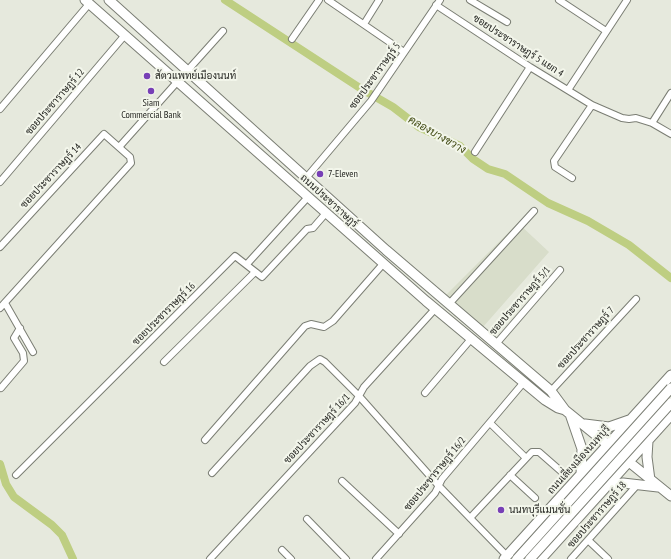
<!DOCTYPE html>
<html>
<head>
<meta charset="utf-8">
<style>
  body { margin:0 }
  canvas { display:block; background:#e6e9dd }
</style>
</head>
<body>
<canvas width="671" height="559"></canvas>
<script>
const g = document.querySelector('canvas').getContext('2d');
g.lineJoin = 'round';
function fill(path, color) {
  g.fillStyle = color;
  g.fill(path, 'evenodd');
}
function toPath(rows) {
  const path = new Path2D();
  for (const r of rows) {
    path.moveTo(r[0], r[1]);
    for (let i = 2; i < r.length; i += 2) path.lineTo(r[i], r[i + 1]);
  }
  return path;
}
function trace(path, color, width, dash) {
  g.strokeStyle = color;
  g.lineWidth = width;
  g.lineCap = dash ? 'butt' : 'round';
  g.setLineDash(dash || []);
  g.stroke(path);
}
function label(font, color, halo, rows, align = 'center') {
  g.font = font + ' "PT Sans Narrow",Sarabun,sans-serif';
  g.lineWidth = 4;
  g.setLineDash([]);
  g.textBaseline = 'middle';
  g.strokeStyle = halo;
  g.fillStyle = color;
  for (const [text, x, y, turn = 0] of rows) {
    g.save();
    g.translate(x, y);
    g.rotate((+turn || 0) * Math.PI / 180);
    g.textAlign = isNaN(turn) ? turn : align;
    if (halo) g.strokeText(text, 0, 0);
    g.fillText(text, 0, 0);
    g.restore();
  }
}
const built = toPath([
  [518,223,549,252,483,327,444,297]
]);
const canal = toPath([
  [225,0,360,88,393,107,419,127,460,146,473,159,488,169,505,174,548,203,588,221,629,245,671,278],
  [0,464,6,484,14,497,52,525,62,535,73,559]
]);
const minor = toPath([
  [328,0,404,52],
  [470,0,507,22],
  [559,0,606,31],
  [436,5,530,67,592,105,622,118,629,119,636,118,652,123,671,134],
  [364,24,379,0],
  [292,39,319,0],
  [188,70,223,31],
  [568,90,627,0],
  [0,109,89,4],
  [652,123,671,93],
  [120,146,178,81],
  [475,152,530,67],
  [306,178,371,101,440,0],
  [572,178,555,167,554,161,592,105],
  [0,182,125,35],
  [0,247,104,134,130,157,131,163,0,308],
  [247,264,308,197],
  [5,303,33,352],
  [449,304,534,211],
  [496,344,560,270],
  [164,362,255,272],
  [1,388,24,361,23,353,14,338,20,328],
  [551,391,636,299],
  [425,393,471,339],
  [490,423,526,458],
  [205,440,305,326,311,324,324,327,333,321,383,264],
  [212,473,310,366,320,359,325,362,359,396,438,485,507,556],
  [16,475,235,256,262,277,307,229,313,228,326,213],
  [510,475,535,498],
  [342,481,399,534],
  [470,518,532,452,539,452,563,473],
  [307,519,346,559],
  [588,540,608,559],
  [282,550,291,559],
  [210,559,355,403,364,387,435,309],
  [376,559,435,493,442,479,524,382],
  [571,559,638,484]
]);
const secondary = toPath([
  [85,0,426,301,545,400,558,408,565,410],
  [109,0,386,250,551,391,565,410,671,496],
  [570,414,582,449,581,475],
  [585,424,609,427,629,420],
  [648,441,647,457,650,480],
  [606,486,623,483,658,487],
  [504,559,671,375],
  [541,559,671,415]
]);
const secondaryBridge = toPath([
  [517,559,671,388],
  [530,559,671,403]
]);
const markers = [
  [147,76,4,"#773fb6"],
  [151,91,4,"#773fb6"],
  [320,174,4,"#773fb6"],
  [501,510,4,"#773fb6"]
];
const streetNames = [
  ["ซอยประชาราษฎร์ 5 แยก 4",518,46,33],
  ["ซอยประชาราษฏร์ 5",375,76,-54],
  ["ซอยประชาราษฏร์ 12",55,102,-49],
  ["ซอยประชาราษฏร์ 14",51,176,-47],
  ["ถนนประชาราษฎร์",329,201,42],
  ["ซอยประชาราษฎร์ 5/1",520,301,-49],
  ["ซอยประชาราษฎร์ 16",164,314,-45],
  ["ซอยประชาราษฎร์ 7",586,338,-48],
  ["ซอยประชาราษฎร์ 16/1",317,429,-47],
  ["ถนนเลี่ยงเมืองนนทบุรี",579,460,-48],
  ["ซอยประชาราษฎร์ 16/2",435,474,-51],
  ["ซอยประชาราษฎร์ 18",597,515,-49]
];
const poiNames = [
  ["สัตวแพทย์เมืองนนท์",155,76],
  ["Siam",151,103,"center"],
  ["Commercial Bank",151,115,"center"],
  ["7-Eleven",328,174],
  ["นนทบุรีแมนชั่น",509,510]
];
const waterNames = [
  ["คลองบางขวาง",437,135,30]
];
fill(built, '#d8ddca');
trace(canal, '#bece82', 8);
trace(minor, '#7b7e74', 8);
trace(secondary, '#7b7e74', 11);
trace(minor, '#fff', 6);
trace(secondary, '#fff', 9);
trace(secondaryBridge, '#7b7e74', 11, []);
trace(secondaryBridge, '#fff', 9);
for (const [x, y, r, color] of markers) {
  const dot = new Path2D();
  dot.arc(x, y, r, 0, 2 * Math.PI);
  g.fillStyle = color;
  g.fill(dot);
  trace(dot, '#f3f6eb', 1.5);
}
label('10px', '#1e1f1b', '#f3f6eb', streetNames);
label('10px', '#1e1f1b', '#f3f6eb', poiNames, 'left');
label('italic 11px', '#424b14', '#f3f6eb', waterNames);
</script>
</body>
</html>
